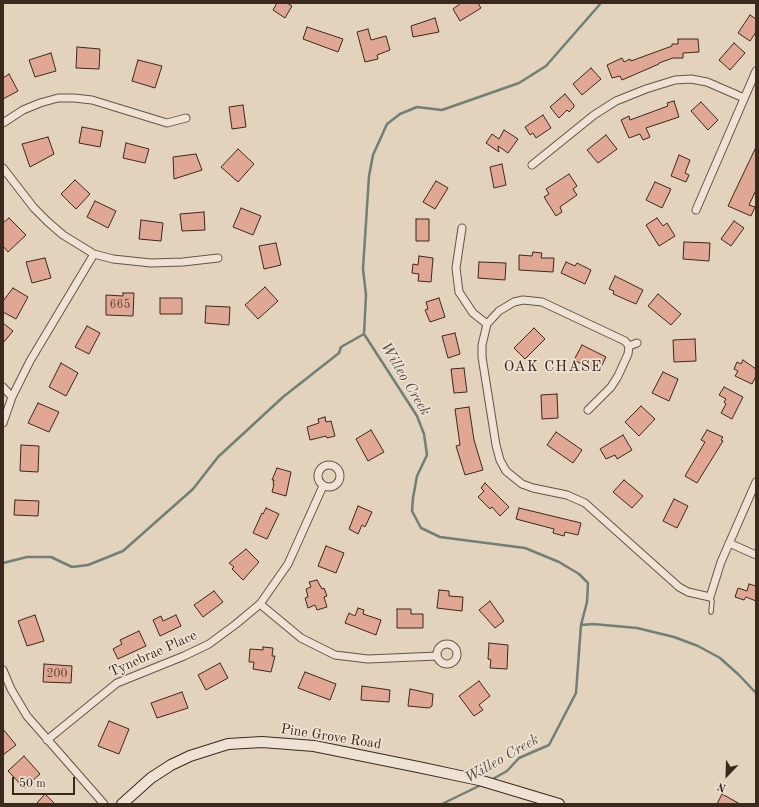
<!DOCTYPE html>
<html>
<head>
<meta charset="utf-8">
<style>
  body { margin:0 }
  #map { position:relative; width:759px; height:807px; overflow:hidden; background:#e3d3bc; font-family:"Old Standard TT",serif }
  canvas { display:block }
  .frame { position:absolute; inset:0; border:4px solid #3b291d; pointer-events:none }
  .north { position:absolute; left:707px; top:755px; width:40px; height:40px; -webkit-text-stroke:3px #ede2d3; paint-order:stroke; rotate:203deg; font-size:11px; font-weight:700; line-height:16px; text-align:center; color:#3b291d }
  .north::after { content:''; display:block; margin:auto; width:14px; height:18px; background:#3b291d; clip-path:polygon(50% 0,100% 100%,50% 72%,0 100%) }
  .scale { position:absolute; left:12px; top:777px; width:63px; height:18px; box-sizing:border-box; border:2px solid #3b291d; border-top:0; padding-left:5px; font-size:12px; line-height:14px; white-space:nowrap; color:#3b291d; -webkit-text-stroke:3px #ede2d3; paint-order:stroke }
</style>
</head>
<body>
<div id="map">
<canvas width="759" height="807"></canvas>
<div class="frame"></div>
<div class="north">N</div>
<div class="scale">50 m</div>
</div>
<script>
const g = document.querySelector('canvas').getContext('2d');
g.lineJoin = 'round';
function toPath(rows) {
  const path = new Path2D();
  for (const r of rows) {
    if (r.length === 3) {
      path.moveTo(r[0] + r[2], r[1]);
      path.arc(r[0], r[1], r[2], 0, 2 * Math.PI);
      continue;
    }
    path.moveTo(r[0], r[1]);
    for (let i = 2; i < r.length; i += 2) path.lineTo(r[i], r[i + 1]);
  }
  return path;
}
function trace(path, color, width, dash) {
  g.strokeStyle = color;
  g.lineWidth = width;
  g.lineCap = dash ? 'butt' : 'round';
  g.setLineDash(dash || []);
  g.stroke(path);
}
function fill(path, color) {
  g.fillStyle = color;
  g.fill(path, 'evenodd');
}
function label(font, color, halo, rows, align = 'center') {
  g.font = font + ' "Old Standard TT",serif';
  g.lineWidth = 3.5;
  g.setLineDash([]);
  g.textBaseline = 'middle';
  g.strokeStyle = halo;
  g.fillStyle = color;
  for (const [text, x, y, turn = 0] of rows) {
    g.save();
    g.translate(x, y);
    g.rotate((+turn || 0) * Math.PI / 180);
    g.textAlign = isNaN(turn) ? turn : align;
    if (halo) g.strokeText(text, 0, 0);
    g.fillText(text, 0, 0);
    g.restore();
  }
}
const stream = toPath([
  [3,563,27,557,51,557,72,567,88,565,123,551,193,489,218,457,283,397,339,353,341,347,364,334],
  [581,625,593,624,637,628,674,637,698,646,720,658,739,675,756,693],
  [491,780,507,771,519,758,549,745,576,693,581,625,587,602,588,583,579,574,559,562,525,548,440,537,421,528,412,511,413,498,417,476,427,455,424,434,417,416,364,334,366,295,363,269,369,176,373,155,387,124,400,114,417,107,442,110,519,83,546,66,601,3],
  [442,804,483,784]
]);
const building = toPath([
  [277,3,287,3,292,6,285,18,273,10,277,3],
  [461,3,478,3,481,8,460,21,453,9,461,3],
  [750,15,756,19,756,32,750,41,738,33,750,15],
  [435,18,439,32,413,37,411,26,435,18],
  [307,27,343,39,338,52,303,39,307,27],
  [368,29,371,40,386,36,390,50,377,55,378,59,365,62,357,32,368,29],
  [678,39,698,39,699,52,683,53,683,58,673,58,659,63,659,64,622,80,620,76,612,78,607,65,622,58,624,62,630,59,631,61,672,46,672,44,678,44,678,39],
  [734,43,745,53,730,70,719,60,734,43],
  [77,47,100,49,99,69,76,68,77,47],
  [51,53,56,71,35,77,29,60,51,53],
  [138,60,162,66,155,88,132,81,138,60],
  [591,68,601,79,582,95,573,84,591,68],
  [9,74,18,91,3,99,3,78,9,74],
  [565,94,574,105,574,107,569,112,567,110,559,118,550,107,565,94],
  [674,101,679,117,646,128,650,137,643,140,640,134,629,138,621,120,629,116,630,120,668,106,667,103,674,101],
  [701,102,718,120,708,130,691,111,701,102],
  [243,105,246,127,232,129,229,107,243,105],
  [543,115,551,128,536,138,533,133,530,135,525,127,543,115],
  [82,127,103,131,100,147,79,143,82,127],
  [504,130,518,139,508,153,498,146,499,152,486,143,492,134,499,139,504,130],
  [606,135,617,149,598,163,587,150,606,135],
  [48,137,54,154,30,167,22,144,48,137],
  [126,143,149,149,145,163,123,158,126,143],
  [756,147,756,190,749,205,755,207,751,216,728,206,756,147],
  [238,149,254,164,238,182,221,167,238,149],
  [196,154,202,170,174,179,173,157,196,154],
  [679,155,690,160,685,173,689,175,686,182,671,176,679,155],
  [502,164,506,185,494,188,490,167,502,164],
  [569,174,577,186,573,189,577,195,560,207,562,212,556,216,544,197,549,194,546,189,569,174],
  [75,180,90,194,76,209,61,194,75,180],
  [436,181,448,188,435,209,423,202,436,181],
  [655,182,671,189,662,208,646,200,655,182],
  [95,201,116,211,108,228,87,217,95,201],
  [241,208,261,216,253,235,233,227,241,208],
  [204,212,205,230,182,231,180,214,204,212],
  [9,218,26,235,8,252,3,246,3,223,9,218],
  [657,218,663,226,667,223,675,236,659,246,646,225,657,218],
  [416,219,429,219,429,241,416,241,416,219],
  [141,220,163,223,161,241,139,239,141,220],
  [734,221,744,228,731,246,721,239,734,221],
  [684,242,710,243,709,261,683,259,684,242],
  [276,243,281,265,264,269,259,246,276,243],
  [533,252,542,253,541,258,554,258,553,272,519,270,519,255,532,256,533,252],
  [419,256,433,258,431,282,418,281,419,274,412,273,413,264,418,265,419,256],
  [45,258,51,278,32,283,26,262,45,258],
  [479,262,506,263,505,280,478,278,479,262],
  [566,262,575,266,577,263,591,270,585,284,561,273,566,262],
  [615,276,643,290,636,304,613,294,614,291,609,289,615,276],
  [265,287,278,301,258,319,245,305,265,287],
  [13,288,28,297,16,319,3,312,3,301,13,288],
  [123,293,134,293,133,316,106,315,106,295,123,296,123,293],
  [658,294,681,314,671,325,648,306,658,294],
  [160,298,182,298,182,314,160,314,160,298],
  [439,298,445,317,430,322,425,310,428,309,426,302,439,298],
  [206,306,230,307,229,325,205,323,206,306],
  [3,323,13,331,3,343,3,323],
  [87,326,100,333,89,354,75,347,87,326],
  [534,328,545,339,525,359,514,348,534,328],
  [455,333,460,354,448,358,442,336,455,333],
  [695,339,696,361,674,362,673,340,695,339],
  [582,345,606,357,600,369,595,367,593,370,574,360,582,345],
  [743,360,756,369,756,376,752,384,735,376,738,371,734,369,737,362,741,364,743,360],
  [61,363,78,373,66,396,49,387,61,363],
  [464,368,467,392,454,393,451,369,464,368],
  [663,372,678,379,669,401,652,393,663,372],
  [724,387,743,397,732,419,721,413,726,404,724,402,726,399,719,395,724,387],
  [557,394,558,418,542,419,541,395,557,394],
  [38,403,59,412,49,432,28,423,38,403],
  [641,406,655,419,639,436,625,422,641,406],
  [469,407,474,440,483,470,465,475,456,446,460,445,455,409,469,407],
  [325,417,326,422,331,421,335,436,327,438,326,436,310,440,307,427,319,423,318,419,325,417],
  [371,430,384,452,368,461,356,439,371,430],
  [707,430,723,437,721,440,723,441,697,483,685,476,705,442,701,440,707,430],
  [556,432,582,450,573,463,547,445,556,432],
  [623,435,632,450,617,459,615,455,606,459,600,449,623,435],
  [21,445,39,446,38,472,20,471,21,445],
  [277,468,291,472,286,496,272,492,274,484,273,484,274,480,272,480,277,468],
  [624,480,643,496,632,508,613,492,624,480],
  [485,483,509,507,500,516,492,507,490,509,478,497,484,491,481,488,485,483],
  [674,499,688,506,677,528,663,521,674,499],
  [15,500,39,501,38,516,14,515,15,500],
  [358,506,372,512,365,527,362,525,358,534,349,529,358,506],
  [266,508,279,514,267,539,253,533,262,513,263,514,266,508],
  [519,508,581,523,578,535,565,532,564,536,553,533,554,529,516,519,519,508],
  [326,546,344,553,336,573,318,566,326,546],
  [246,549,259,562,243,580,232,569,234,567,229,563,246,549],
  [317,580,322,589,324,588,327,596,324,597,327,607,317,610,315,605,308,608,305,598,308,597,306,589,311,587,309,582,317,580],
  [749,584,756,586,756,601,746,597,744,600,735,597,738,588,747,591,749,584],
  [439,590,449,591,449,596,463,597,462,611,437,608,439,590],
  [214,591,223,602,203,617,194,605,214,591],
  [490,601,504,621,495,628,479,610,490,601],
  [358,608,364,610,363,614,381,620,376,635,345,623,349,613,355,616,358,608],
  [397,609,411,609,411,614,423,614,423,628,397,628,397,609],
  [35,615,44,641,27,646,18,621,35,615],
  [176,615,181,626,160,636,153,620,161,616,163,621,176,615],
  [139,631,146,646,118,659,113,649,122,644,120,640,139,631],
  [489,643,508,645,507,669,490,668,491,660,488,659,489,643],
  [263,647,273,648,272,656,275,656,271,672,253,669,254,662,249,662,250,649,263,650,263,647],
  [220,663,228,678,206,690,198,675,220,663],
  [44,664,72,666,71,683,43,682,44,664],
  [305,672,336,684,330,700,298,688,305,672],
  [479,681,490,696,479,705,483,710,474,716,459,696,479,681],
  [362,686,390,690,389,702,361,700,362,686],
  [410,689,433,694,432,706,429,708,408,706,410,689],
  [182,692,188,708,157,718,151,703,182,692],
  [109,721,129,729,119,754,98,746,109,721],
  [3,729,16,745,3,755,3,729],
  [24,756,40,774,24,788,8,771,24,756],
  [45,794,55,804,36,804,45,794],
  [722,794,740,804,717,804,722,794]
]);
const lane = toPath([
  [710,597,712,601,711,612]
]);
const street = toPath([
  [3,123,23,110,40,103,58,98,74,98,92,100,167,123,186,118],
  [532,165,594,115,616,101,646,89,675,80,691,79,707,82,744,98],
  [3,168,34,208,48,222,63,235,94,254,113,259,151,263,183,262,218,258],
  [696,210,756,71],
  [462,228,456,268,459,292,473,313,487,324],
  [629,346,637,343],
  [3,387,12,397],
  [588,410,611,387,618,376,628,354,629,346,625,341,542,302,523,300,514,302,499,311,487,324,482,345,482,357,496,445,500,460,506,471,522,484,533,488,567,495,585,503,679,587,688,592,710,597,721,562,756,482],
  [3,423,12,397,30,361,94,254],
  [329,476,11],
  [729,543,756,555],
  [260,604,301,638,335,655,368,659,437,656],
  [447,654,10],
  [3,670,11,689,27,716,104,804],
  [47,740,117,683,184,656,209,644,236,624,260,604,288,564,323,486]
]);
const secondary = toPath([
  [122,804,151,778,171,765,190,756,228,744,262,742,314,746,418,767,479,780,559,804]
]);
const numberNames = [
  ["665",120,305],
  ["200",57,674]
];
const streetNames = [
  ["Tynebrae Place",153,654,-24],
  ["Pine Grove Road",331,737,9]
];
const neighbourhoodNames = [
  ["OAK CHASE",553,367]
];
const waterNames = [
  ["Willeo Creek",405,379,59],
  ["Willeo Creek",502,759,-30]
];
trace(stream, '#717f76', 2.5);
fill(building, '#e0a794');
trace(building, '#3b291d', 1);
trace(lane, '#655445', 5.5);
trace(street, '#655445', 9);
trace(secondary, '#3b291d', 12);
trace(lane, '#ede2d3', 3.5);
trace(street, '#ede2d3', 7);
trace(secondary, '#ede2d3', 10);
label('12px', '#64483b', null, numberNames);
label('14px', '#3b291d', '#ede2d3', streetNames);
g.letterSpacing = '1px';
label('15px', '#3b291d', '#ede2d3', neighbourhoodNames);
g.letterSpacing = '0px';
label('italic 15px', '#524d42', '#ede2d3', waterNames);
</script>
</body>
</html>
